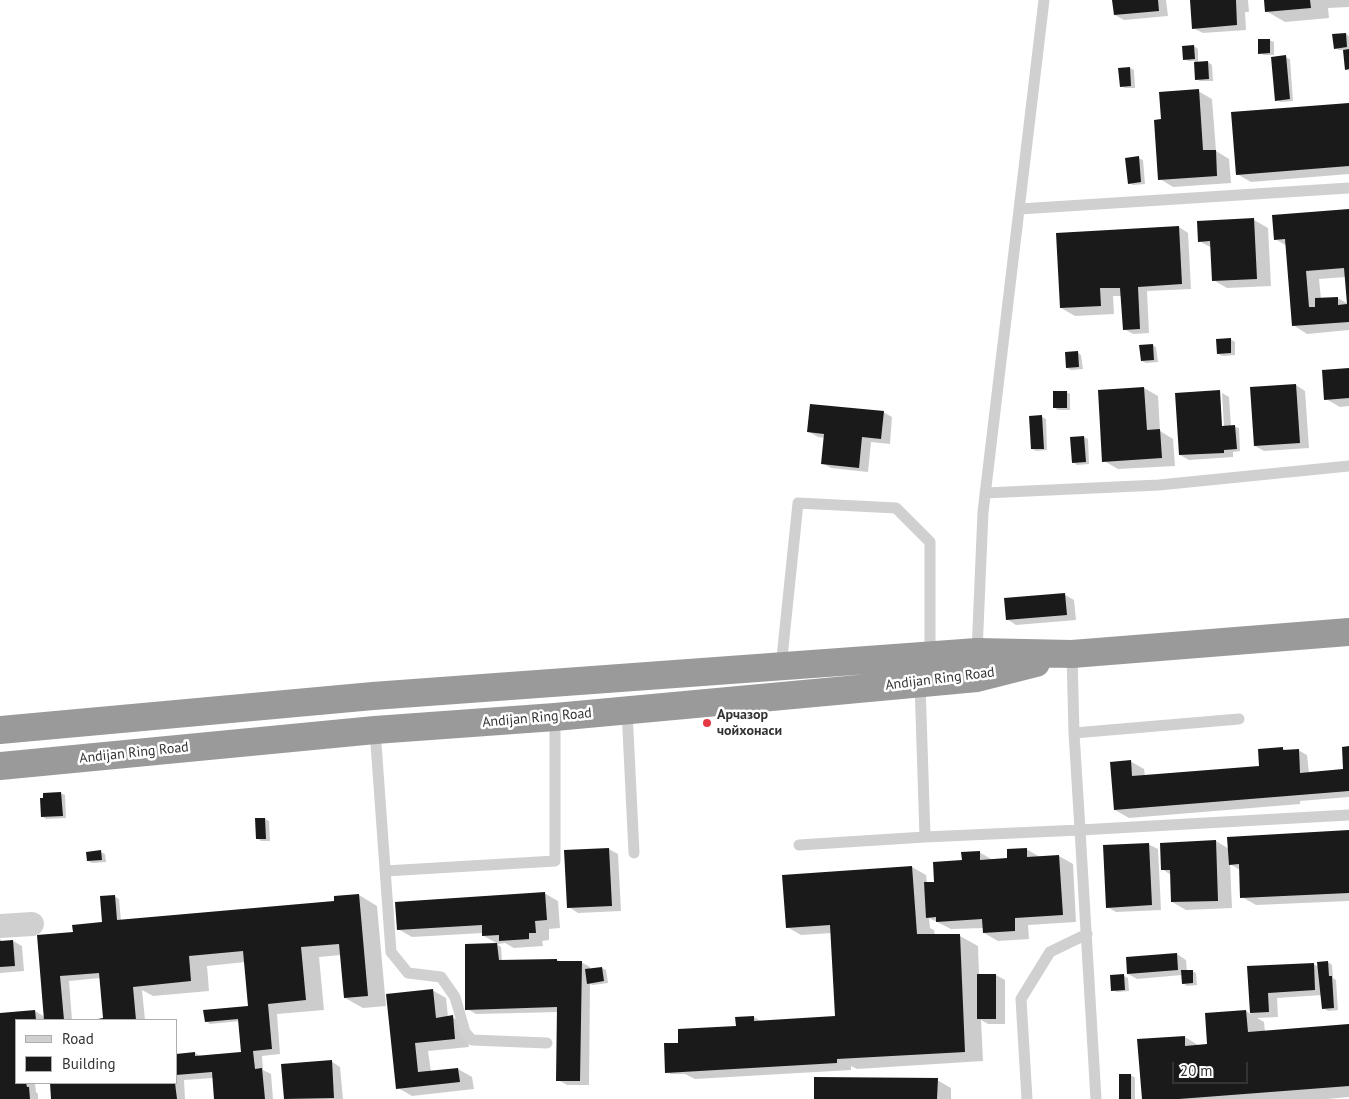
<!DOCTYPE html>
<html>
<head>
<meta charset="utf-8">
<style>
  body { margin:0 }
  #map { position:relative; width:1349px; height:1099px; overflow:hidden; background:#fff; font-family:"PT Sans",sans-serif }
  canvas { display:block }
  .legend { position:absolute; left:15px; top:1019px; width:162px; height:65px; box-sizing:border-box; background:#fff; border:1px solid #adadad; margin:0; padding:6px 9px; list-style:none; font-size:15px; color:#333 }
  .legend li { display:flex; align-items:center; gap:10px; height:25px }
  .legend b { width:25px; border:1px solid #adadad }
  .scale { position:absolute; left:1172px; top:1062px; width:76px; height:22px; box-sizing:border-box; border:2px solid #333; border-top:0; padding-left:6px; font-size:15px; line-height:18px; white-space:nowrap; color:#333; -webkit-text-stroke:4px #fff; paint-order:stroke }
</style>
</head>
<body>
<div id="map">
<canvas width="1349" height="1099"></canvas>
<ul class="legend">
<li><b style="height:6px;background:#d0d0d0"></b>Road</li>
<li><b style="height:14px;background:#1a1a1a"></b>Building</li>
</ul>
<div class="scale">20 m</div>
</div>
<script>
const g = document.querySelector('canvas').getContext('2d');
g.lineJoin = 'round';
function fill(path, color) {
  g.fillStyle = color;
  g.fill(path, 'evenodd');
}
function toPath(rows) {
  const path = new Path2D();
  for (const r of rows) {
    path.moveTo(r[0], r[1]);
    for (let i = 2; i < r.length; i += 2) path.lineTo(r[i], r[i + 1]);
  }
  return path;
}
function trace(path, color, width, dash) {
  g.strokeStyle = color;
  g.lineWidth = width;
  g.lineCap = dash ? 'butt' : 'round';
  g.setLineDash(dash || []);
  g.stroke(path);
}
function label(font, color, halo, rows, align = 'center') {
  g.font = font + ' "PT Sans",sans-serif';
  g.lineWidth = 5;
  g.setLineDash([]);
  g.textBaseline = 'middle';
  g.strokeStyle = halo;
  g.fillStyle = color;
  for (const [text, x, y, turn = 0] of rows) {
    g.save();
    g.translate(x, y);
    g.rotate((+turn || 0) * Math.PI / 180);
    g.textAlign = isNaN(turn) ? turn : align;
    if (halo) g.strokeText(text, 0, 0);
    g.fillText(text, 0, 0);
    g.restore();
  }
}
const shadow = toPath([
  [1114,0,1166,0,1168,16,1124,20,1115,15],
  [1191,0,1248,0,1249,12,1245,12,1246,30,1203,33,1193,28],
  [1266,0,1349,0,1349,7,1328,8,1329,18,1285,22,1266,11],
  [1346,34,1349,36,1349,71,1346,69,1344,50,1339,50,1335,48],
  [1269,40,1274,42,1274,55,1264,55,1260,53],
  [1194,46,1198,49,1198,63,1208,62,1212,65,1213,81,1200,81,1196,79,1195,61,1188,61,1184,59],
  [1285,57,1290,59,1293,101,1281,102,1276,100],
  [1130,68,1134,70,1135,88,1125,88,1121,86],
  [1198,91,1212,99,1216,151,1229,159,1231,183,1173,187,1160,179,1162,121],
  [1349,104,1349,174,1251,182,1237,174],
  [1138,158,1143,160,1145,184,1133,185,1129,183],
  [1349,210,1349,330,1307,334,1293,325,1287,246,1275,239],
  [1346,277,1349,304,1337,298,1321,299,1319,279],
  [1254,220,1268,228,1271,286,1227,288,1213,280,1212,248,1199,241],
  [1179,227,1188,233,1191,289,1147,291,1149,333,1133,334,1124,329,1122,296,1113,296,1114,314,1075,316,1061,308],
  [1230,339,1235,342,1235,355,1223,356,1218,354],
  [1152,345,1156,347,1158,362,1146,363,1142,361],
  [1077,352,1081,355,1083,369,1071,370,1067,368],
  [1349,370,1349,406,1340,407,1326,399],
  [1296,385,1305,391,1309,448,1264,451,1255,446],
  [1144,388,1158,396,1160,431,1173,439,1175,466,1118,469,1104,461],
  [1066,392,1070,394,1070,410,1058,410,1054,407],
  [1222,393,1229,397,1231,426,1239,428,1240,451,1233,452,1233,457,1189,460,1180,455,1221,427,1224,427],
  [883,412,892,417,890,444,871,442,868,472,831,468,822,463,825,438,818,437,809,432],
  [1042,417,1046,419,1047,450,1036,451,1032,449],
  [1084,437,1088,439,1089,464,1077,465,1073,462],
  [1065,595,1074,600,1076,620,1016,625,1007,619],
  [1349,747,1349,797,1300,801,1300,804,1129,818,1115,810,1130,761,1144,769,1145,776,1260,767,1282,748,1287,751,1298,750,1307,755,1309,773,1345,770],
  [60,793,65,795,66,818,46,819,42,816],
  [265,819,269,821,270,841,261,841,257,838],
  [1349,832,1349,901,1256,905,1242,897,1240,870,1230,864,1232,908,1186,910,1172,902,1171,875,1162,869,1216,841,1229,849],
  [1148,844,1158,849,1161,910,1116,912,1107,907],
  [609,849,618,854,621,911,578,913,569,907],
  [1026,849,1040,857,1059,856,1073,864,1076,922,1028,925,1029,939,998,941,984,933,984,928,951,929,929,918,930,928,934,930,935,935,960,936,978,946,979,975,996,975,1005,980,1005,1024,988,1024,981,1020,983,1061,857,1069,851,1066,851,1070,695,1079,685,1074,671,1074,666,1072,680,1044,737,1027,736,1018,754,1017,762,1022,836,1017,832,933,801,935,787,927,783,876,912,867,926,875,927,883,935,883,963,862,979,852,993,860,1009,859],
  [101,852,105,854,106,862,92,863,88,861],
  [544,893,558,901,560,928,549,929,549,940,542,941,543,946,514,948,505,943,498,944,484,936,483,933,412,937,398,929],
  [359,895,377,906,386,1006,363,1008,345,998,341,955,319,957,324,1010,277,1014,280,1054,262,1056,263,1070,271,1074,273,1099,215,1099,213,1078,184,1080,185,1099,53,1099,51,1083,176,1083,176,1055,195,1053,202,1057,245,1053,240,1021,210,1024,206,1021,252,1007,245,962,207,966,209,991,153,996,142,990,145,1020,97,1020,104,1020,100,978,69,981,72,1020,16,1020,16,1083,35,1083,36,1092,38,1094,38,1099,0,1099,0,1014,35,1011,45,1017,74,933,104,923,114,896,119,899,121,921,336,902],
  [0,939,3,942,13,941,22,946,24,971,0,973],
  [497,944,501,947,502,961,557,960,561,962,581,962,590,967,590,970,602,968,606,970,608,983,593,985,590,984,589,1085,567,1085,558,1080,559,1012,476,1014,467,1009],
  [1177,954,1186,960,1187,971,1192,971,1196,973,1197,985,1187,986,1183,983,1182,975,1137,979,1128,974],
  [1328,962,1332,965,1333,978,1336,980,1338,1010,1328,1011,1323,1008,1322,995,1277,998,1278,1017,1257,1018,1264,1022,1265,1032,1349,1025,1349,1097,1327,1099,1143,1099,1185,1037,1198,1045,1207,1046,1246,1011,1251,1014,1248,967,1313,964,1319,967],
  [1124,976,1128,978,1129,991,1117,992,1113,990],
  [432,990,446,998,448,1017,452,1017,466,1025,469,1047,428,1051,431,1072,458,1069,472,1077,474,1089,412,1096,398,1088],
  [331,1061,340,1067,343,1099,285,1099,282,1065],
  [1131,1075,1135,1078,1135,1099,1120,1099],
  [937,1080,951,1088,951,1099,815,1099]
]);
const building = toPath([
  [1112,0,1158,0,1159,11,1114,15],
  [1190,0,1236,0,1237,25,1192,29],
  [1264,0,1310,0,1311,8,1265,12],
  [1346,33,1347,47,1334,49,1332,34],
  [1258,39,1270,39,1270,53,1258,54],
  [1194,45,1195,59,1183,60,1182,46],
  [1349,49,1349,69,1345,70,1343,50],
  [1286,55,1290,99,1275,101,1271,57],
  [1208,61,1209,79,1195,80,1194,62],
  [1130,67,1131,86,1120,87,1118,68],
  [1199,89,1203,150,1216,150,1217,176,1158,180,1154,120,1161,119,1159,92],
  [1349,103,1349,166,1236,175,1231,112],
  [1139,156,1141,182,1128,184,1125,158],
  [1349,209,1349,322,1292,326,1285,239,1274,240,1272,215],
  [1344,268,1347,304,1338,305,1338,297,1315,298,1315,307,1309,307,1306,271],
  [1254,218,1257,279,1212,281,1210,241,1198,242,1197,221],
  [1179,226,1182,284,1138,287,1140,329,1123,330,1120,288,1100,288,1101,306,1060,308,1056,233],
  [1231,338,1231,353,1217,354,1216,339],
  [1153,344,1154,360,1141,361,1139,345],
  [1078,351,1079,367,1066,368,1065,352],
  [1349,368,1349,398,1324,400,1322,370],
  [1296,384,1300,443,1254,446,1250,387],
  [1144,387,1147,430,1160,429,1162,458,1102,462,1098,390],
  [1220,390,1222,426,1235,425,1237,449,1224,450,1224,453,1179,455,1175,393],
  [1053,391,1067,391,1067,408,1053,408],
  [810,404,884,411,881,439,862,437,859,468,821,464,824,434,807,432],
  [1042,415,1044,449,1031,449,1029,416],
  [1084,436,1086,462,1072,463,1070,437],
  [1065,593,1067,615,1006,620,1004,598],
  [1349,746,1349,791,1114,810,1110,762,1131,760,1132,776,1259,766,1258,749,1283,747,1283,750,1299,749,1300,773,1343,769,1342,747],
  [61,792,63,816,41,817,40,798,43,798,43,793],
  [255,818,265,818,266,839,256,839],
  [1349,830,1349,893,1240,898,1239,864,1229,865,1227,837],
  [1216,840,1218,901,1171,902,1170,870,1161,870,1160,843],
  [1149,843,1152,905,1106,908,1103,845],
  [609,848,612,906,567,908,564,850],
  [1027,848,1027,857,1059,855,1063,915,1015,918,1015,931,983,933,982,919,936,922,936,917,926,918,924,882,934,882,933,862,962,860,961,852,980,851,980,860,1007,858,1007,849],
  [101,850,102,860,87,861,86,852],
  [912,866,917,934,960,934,965,1052,837,1059,837,1063,665,1073,664,1043,678,1043,678,1029,736,1026,735,1017,754,1016,754,1021,835,1016,830,925,786,928,782,875],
  [545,892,547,920,535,921,536,933,529,933,529,939,499,941,499,935,482,936,482,925,397,930,395,902],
  [359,894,368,996,344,998,339,944,301,947,306,1000,268,1004,272,1049,253,1051,255,1069,262,1068,265,1099,214,1099,212,1072,176,1075,176,1054,195,1052,195,1056,241,1052,238,1019,205,1022,203,1010,248,1006,243,951,189,956,191,981,133,987,136,1020,98,1020,98,1019,103,1018,99,973,60,976,64,1020,44,1020,37,935,73,932,72,925,102,922,100,896,115,895,117,920,334,901,334,896],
  [13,940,15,966,0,967,0,941],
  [497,943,499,960,557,959,557,961,582,961,580,1081,556,1081,557,1007,465,1010,465,944],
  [1177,953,1178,970,1127,974,1126,957],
  [1328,961,1329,976,1332,976,1334,1008,1322,1009,1317,962],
  [1314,963,1315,990,1268,993,1269,1012,1250,1013,1247,966],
  [602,967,604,981,587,984,585,969],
  [1181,970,1193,970,1193,983,1182,984],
  [977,974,996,974,996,1019,977,1019],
  [1124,974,1125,990,1111,991,1110,975],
  [433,989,436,1018,453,1015,455,1039,415,1043,418,1072,458,1068,460,1082,396,1089,386,994],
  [35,1010,36,1020,16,1020,16,1083,26,1083,27,1087,29,1087,30,1099,0,1099,0,1013],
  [1246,1010,1248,1032,1349,1024,1349,1086,1179,1099,1142,1099,1137,1039,1185,1036,1185,1046,1207,1044,1205,1013],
  [332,1060,334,1098,284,1099,281,1064],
  [1119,1074,1131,1074,1131,1099,1119,1099],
  [814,1077,938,1078,937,1099,814,1099],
  [50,1083,175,1083,177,1099,51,1099]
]);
const lane = toPath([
  [1020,209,1349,188],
  [985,493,1159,485,1349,466],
  [977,652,983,512,1044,0],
  [1072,654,1074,733,1080,830,1349,815],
  [781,667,798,503,896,508,930,542,930,656],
  [627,710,634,853],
  [375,730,391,952,408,973,441,977,455,997,465,1032,472,1040,547,1043],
  [1074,733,1239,719],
  [925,837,1080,830,1096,1099],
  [799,845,925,837,920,683],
  [385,871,555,861,555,717],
  [1027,1099,1021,999,1050,952,1087,934]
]);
const street = toPath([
  [0,926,32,924]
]);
const highway = toPath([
  [0,730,373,696,977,652,1072,654,1349,632],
  [0,766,375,730,555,717,977,678,1036,663]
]);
const markers = [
  [707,723,5,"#e63946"]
];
const streetNames = [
  ["Andijan Ring Road",940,679,-7],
  ["Andijan Ring Road",537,718,-5],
  ["Andijan Ring Road",134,753,-6]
];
const poiNames = [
  ["Арчазор",717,715],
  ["чойхонаси",717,731]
];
fill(shadow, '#0003');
fill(building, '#1a1a1a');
trace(lane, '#d0d0d0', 11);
trace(street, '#d0d0d0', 24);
trace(highway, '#9a9a9a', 28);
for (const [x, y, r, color] of markers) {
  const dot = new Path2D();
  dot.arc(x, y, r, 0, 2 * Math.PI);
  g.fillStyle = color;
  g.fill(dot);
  trace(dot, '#fff', 2);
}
label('14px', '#333', '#fff', streetNames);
label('bold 14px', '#333', '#fff', poiNames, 'left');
</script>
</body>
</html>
